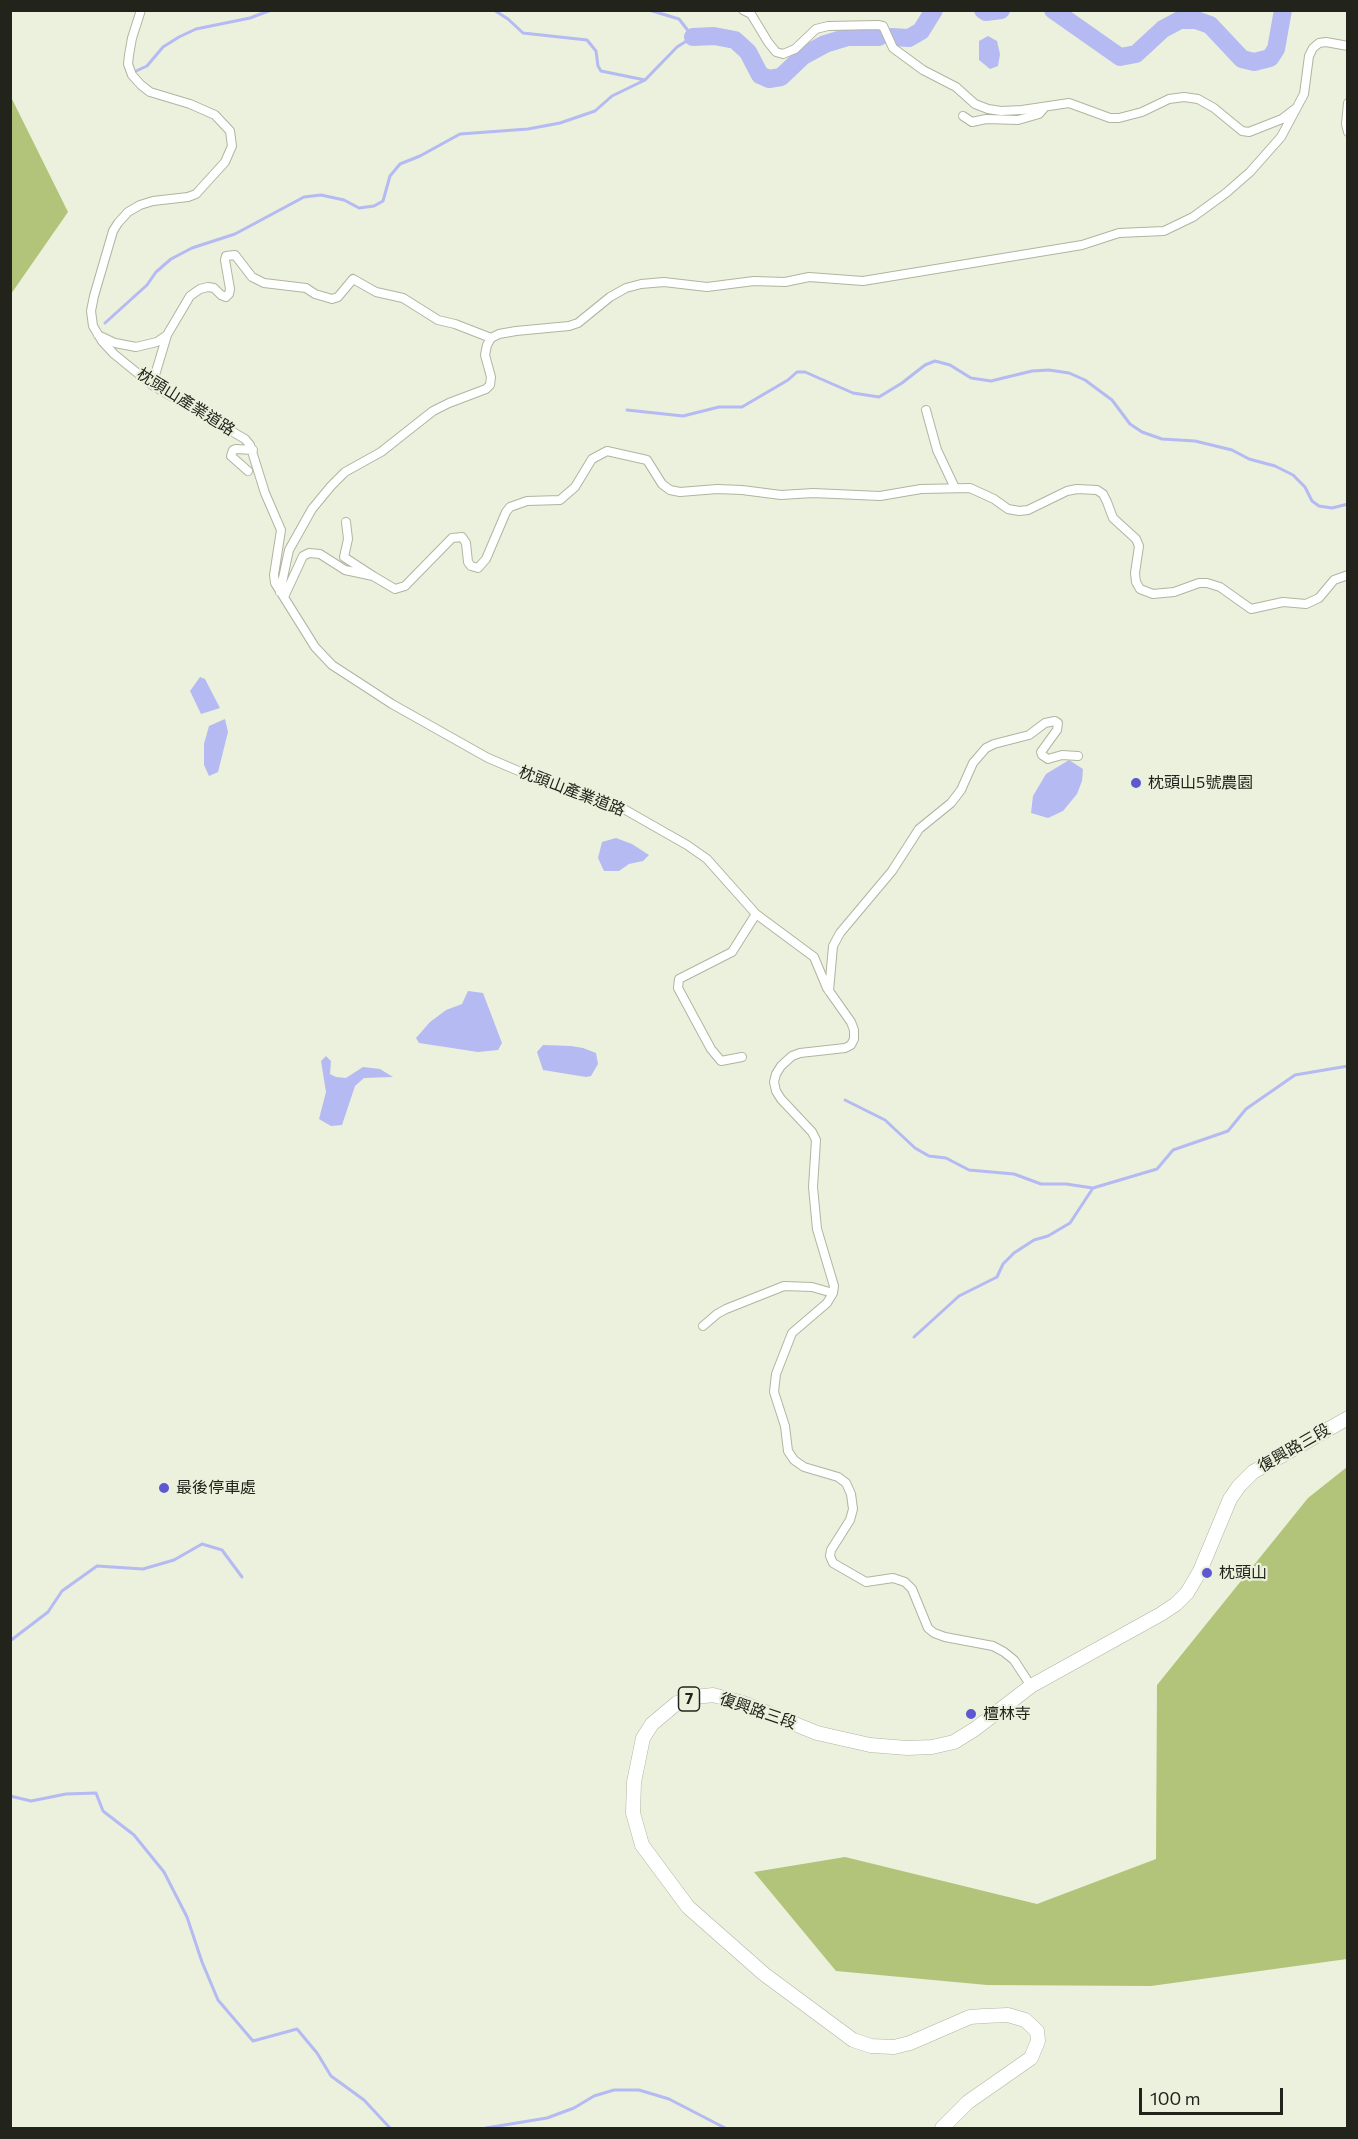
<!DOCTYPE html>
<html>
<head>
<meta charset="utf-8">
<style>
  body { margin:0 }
  #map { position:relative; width:1358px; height:2139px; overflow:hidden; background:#ebf1dc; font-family:Commissioner,sans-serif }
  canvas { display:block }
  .frame { position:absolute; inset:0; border:12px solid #22241c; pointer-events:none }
  .scale { position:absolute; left:1139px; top:2088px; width:144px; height:27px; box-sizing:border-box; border:3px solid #22241c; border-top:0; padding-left:8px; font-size:18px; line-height:21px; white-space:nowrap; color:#22241c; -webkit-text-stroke:4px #ebf1dc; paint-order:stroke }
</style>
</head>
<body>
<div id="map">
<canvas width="1358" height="2139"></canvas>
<div class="frame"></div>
<div class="scale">100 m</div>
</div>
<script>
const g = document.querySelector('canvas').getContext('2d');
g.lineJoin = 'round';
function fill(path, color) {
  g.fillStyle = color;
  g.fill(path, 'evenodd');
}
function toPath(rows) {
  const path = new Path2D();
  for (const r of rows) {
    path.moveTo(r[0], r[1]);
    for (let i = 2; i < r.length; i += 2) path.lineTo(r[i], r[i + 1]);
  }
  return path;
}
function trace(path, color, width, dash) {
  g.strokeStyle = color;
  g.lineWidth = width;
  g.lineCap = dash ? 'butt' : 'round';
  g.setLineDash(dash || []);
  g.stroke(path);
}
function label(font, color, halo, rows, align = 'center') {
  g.font = font + ' Commissioner,"Noto Sans TC",sans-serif';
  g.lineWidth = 4.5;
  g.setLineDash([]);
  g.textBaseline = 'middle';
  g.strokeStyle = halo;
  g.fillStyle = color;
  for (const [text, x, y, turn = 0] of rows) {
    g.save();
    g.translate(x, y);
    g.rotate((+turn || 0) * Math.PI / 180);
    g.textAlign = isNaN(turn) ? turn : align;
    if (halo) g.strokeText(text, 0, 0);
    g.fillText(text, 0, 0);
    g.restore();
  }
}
const forest = toPath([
  [11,97,68,212,11,294,10,294],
  [1347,1467,1347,1959,1151,1986,987,1985,836,1971,754,1872,845,1857,1037,1904,1156,1859,1157,1685,1308,1498]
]);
const water = toPath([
  [988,36,997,41,1000,54,998,66,990,69,979,60,979,41],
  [200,677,205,679,220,708,201,714,190,691],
  [225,719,228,732,218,772,209,776,204,765,204,744,209,726],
  [1069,760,1083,769,1082,781,1077,794,1063,811,1048,818,1031,813,1033,796,1046,774],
  [616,838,632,844,649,855,643,861,629,864,619,871,604,871,598,858,602,842],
  [468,991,483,993,502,1043,498,1050,478,1052,419,1043,416,1038,430,1022,446,1010,462,1004],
  [543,1045,571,1046,583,1048,596,1053,598,1064,591,1076,586,1077,543,1070,537,1052],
  [326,1056,331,1061,330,1074,336,1077,346,1078,363,1067,380,1069,393,1077,364,1078,355,1086,342,1125,331,1126,319,1119,326,1092,321,1061]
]);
const stream = toPath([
  [494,10,508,19,523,33,587,40,596,51,598,66,601,71,645,80],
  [136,71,147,66,163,47,179,37,196,29,250,18,271,10],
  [105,323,147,285,156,272,171,259,192,248,235,234,304,197,321,195,344,200,359,208,374,206,383,201,390,176,400,164,420,156,460,134,528,129,560,123,595,111,612,96,645,80,677,47,693,37,679,19,649,10],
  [627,410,683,416,719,407,742,407,788,380,797,372,805,372,853,393,879,397,902,383,925,365,935,361,950,365,971,378,991,381,1032,371,1049,370,1069,373,1085,380,1112,400,1130,424,1142,432,1162,439,1195,441,1232,450,1249,459,1275,466,1293,475,1305,487,1312,501,1319,506,1332,508,1348,504],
  [845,1100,885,1120,915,1148,929,1156,946,1158,969,1170,1014,1174,1041,1184,1066,1184,1093,1188,1157,1169,1173,1150,1228,1131,1246,1109,1295,1075,1348,1066],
  [914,1337,959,1296,997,1277,1003,1264,1014,1253,1034,1240,1048,1236,1070,1223,1093,1188],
  [10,1641,48,1612,62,1591,97,1566,143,1569,174,1560,202,1544,222,1550,242,1577],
  [10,1796,31,1801,66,1794,96,1793,103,1811,134,1835,164,1872,187,1917,202,1962,218,2000,253,2041,297,2029,317,2053,331,2076,364,2100,390,2128],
  [486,2128,547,2118,574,2108,594,2096,614,2090,639,2090,669,2099,725,2128]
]);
const river = toPath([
  [983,10,986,12,1001,10],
  [1053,10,1120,57,1136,54,1163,29,1180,20,1196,20,1210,25,1242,59,1254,62,1270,58,1276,49,1283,10],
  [693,37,714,36,735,40,748,52,760,75,769,79,781,77,803,56,825,44,848,37,879,37],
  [891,37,909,38,921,31,934,10]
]);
const minor = toPath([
  [141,10,132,38,129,55,128,64,132,75,141,85,150,92,190,104,215,115,230,131,232,146,225,162,196,194,188,197,153,201,140,205,128,212,118,223,113,231,94,296,91,311,93,326,102,341,114,354,152,385,245,439,250,445,265,493,281,530,274,575,275,583,315,647,332,665,392,704,488,758,535,778,615,804,687,845,707,859,756,914,814,957,827,988,851,1022,854,1030,854,1039,851,1045,845,1048,800,1053,792,1056,781,1066,776,1074,774,1082,776,1091,781,1099,812,1132,816,1140,813,1187,817,1229,834,1286,833,1293,827,1303,792,1333,776,1374,774,1392,785,1426,788,1451,794,1460,804,1467,838,1477,846,1483,851,1494,853,1509,850,1520,831,1550,830,1556,833,1563,866,1582,893,1578,905,1582,912,1589,928,1628,934,1633,945,1637,993,1646,1004,1652,1014,1660,1031,1686],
  [743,10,751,14,768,42,776,52,783,54,795,49,816,29,828,26,878,25,883,26,893,48,923,70,956,87,975,104,988,109,1001,111,1022,110,1069,103,1110,118,1119,118,1142,112,1169,99,1184,97,1198,99,1214,108,1242,131,1249,132,1282,119,1295,109],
  [1348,103,1346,124,1348,132],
  [963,116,972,122,986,119,1018,120,1039,114,1045,107],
  [98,335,115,343,136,347,157,342,167,335,190,296,200,289,208,287,214,288,221,295,226,297,229,294,230,289,225,260,226,256,235,255,252,277,264,283,306,288,315,294,332,299,338,297,353,279,376,292,403,298,438,320,455,324,491,338],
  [152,385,167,335],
  [926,410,937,450,955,488],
  [248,471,231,456,233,450,236,449,253,450],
  [346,522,348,539,344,557,373,576],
  [280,592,289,550,312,509,331,486,345,472,381,452,433,411,449,403,486,389,490,385,491,377,485,355,487,345,491,338,499,334,516,331,569,326,578,323,610,297,626,288,641,284,664,282,707,287,754,281,785,282,809,277,863,281,1082,245,1119,233,1164,231,1193,217,1226,193,1250,172,1281,137,1304,94,1309,56,1313,48,1319,43,1326,42,1348,46],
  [284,597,303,556,309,553,320,554,345,570,373,576,395,589,405,586,452,538,462,537,466,543,468,562,471,566,478,568,486,559,506,512,510,507,527,501,560,500,575,487,592,459,607,451,647,460,662,484,670,490,680,492,717,489,742,490,781,495,813,493,880,496,921,489,970,488,994,499,1008,509,1019,511,1028,510,1067,491,1077,489,1097,490,1103,494,1107,502,1113,518,1136,539,1139,546,1135,573,1136,582,1140,589,1153,594,1174,592,1199,583,1207,583,1220,587,1251,609,1283,602,1306,604,1319,598,1334,580,1348,575],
  [829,991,833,946,840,933,892,871,919,829,951,803,961,790,973,763,986,748,994,744,1029,735,1045,723,1055,721,1058,723,1057,730,1041,752,1042,755,1048,759,1062,755,1078,756],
  [742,1057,721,1061,711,1049,678,988,679,979,732,952,756,914],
  [703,1326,717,1314,726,1309,784,1286,812,1287,833,1293]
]);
const primary = toPath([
  [942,2128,968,2102,1031,2058,1038,2041,1037,2031,1025,2020,1008,2015,984,2016,970,2017,910,2043,894,2047,871,2046,853,2040,764,1974,688,1907,642,1845,633,1813,634,1782,643,1738,652,1724,677,1703,695,1697,713,1695,743,1703,817,1733,870,1745,907,1748,932,1747,954,1742,975,1729,1031,1686,1161,1614,1176,1604,1187,1593,1200,1571,1230,1499,1239,1486,1253,1472,1348,1418]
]);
const markers = [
  [1136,783,6,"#5d57d0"],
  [164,1488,6,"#5d57d0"],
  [1207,1573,6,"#5d57d0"],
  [971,1714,6,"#5d57d0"]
];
const shields = [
  [689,1699,21]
];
const shieldNames = [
  ["7",689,1699]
];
const streetNames = [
  ["枕頭山產業道路",186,402,32],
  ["枕頭山產業道路",572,791,21],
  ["復興路三段",1294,1448,-30],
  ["復興路三段",758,1711,19]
];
const poiNames = [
  ["枕頭山5號農園",1148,783],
  ["最後停車處",176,1488],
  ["枕頭山",1219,1573],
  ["檀林寺",983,1714]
];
fill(forest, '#b1c479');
fill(water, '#b5baf3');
trace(stream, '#b5baf3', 3);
trace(river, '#b5baf3', 18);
trace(minor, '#afb5a0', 10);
trace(primary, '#afb5a0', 15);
trace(minor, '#fff', 8);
trace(primary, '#fff', 14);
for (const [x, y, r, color] of markers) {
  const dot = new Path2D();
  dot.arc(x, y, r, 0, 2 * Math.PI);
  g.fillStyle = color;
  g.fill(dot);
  trace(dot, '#ebf1dc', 2);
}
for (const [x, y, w] of shields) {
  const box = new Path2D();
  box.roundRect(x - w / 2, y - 12, w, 24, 4.5);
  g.fillStyle = '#ebf1dc';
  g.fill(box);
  trace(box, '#22241c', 1.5);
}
label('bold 15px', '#22241c', null, shieldNames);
label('16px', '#22241c', '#ebf1dc', streetNames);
label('16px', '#22241c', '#ebf1dc', poiNames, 'left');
</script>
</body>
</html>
